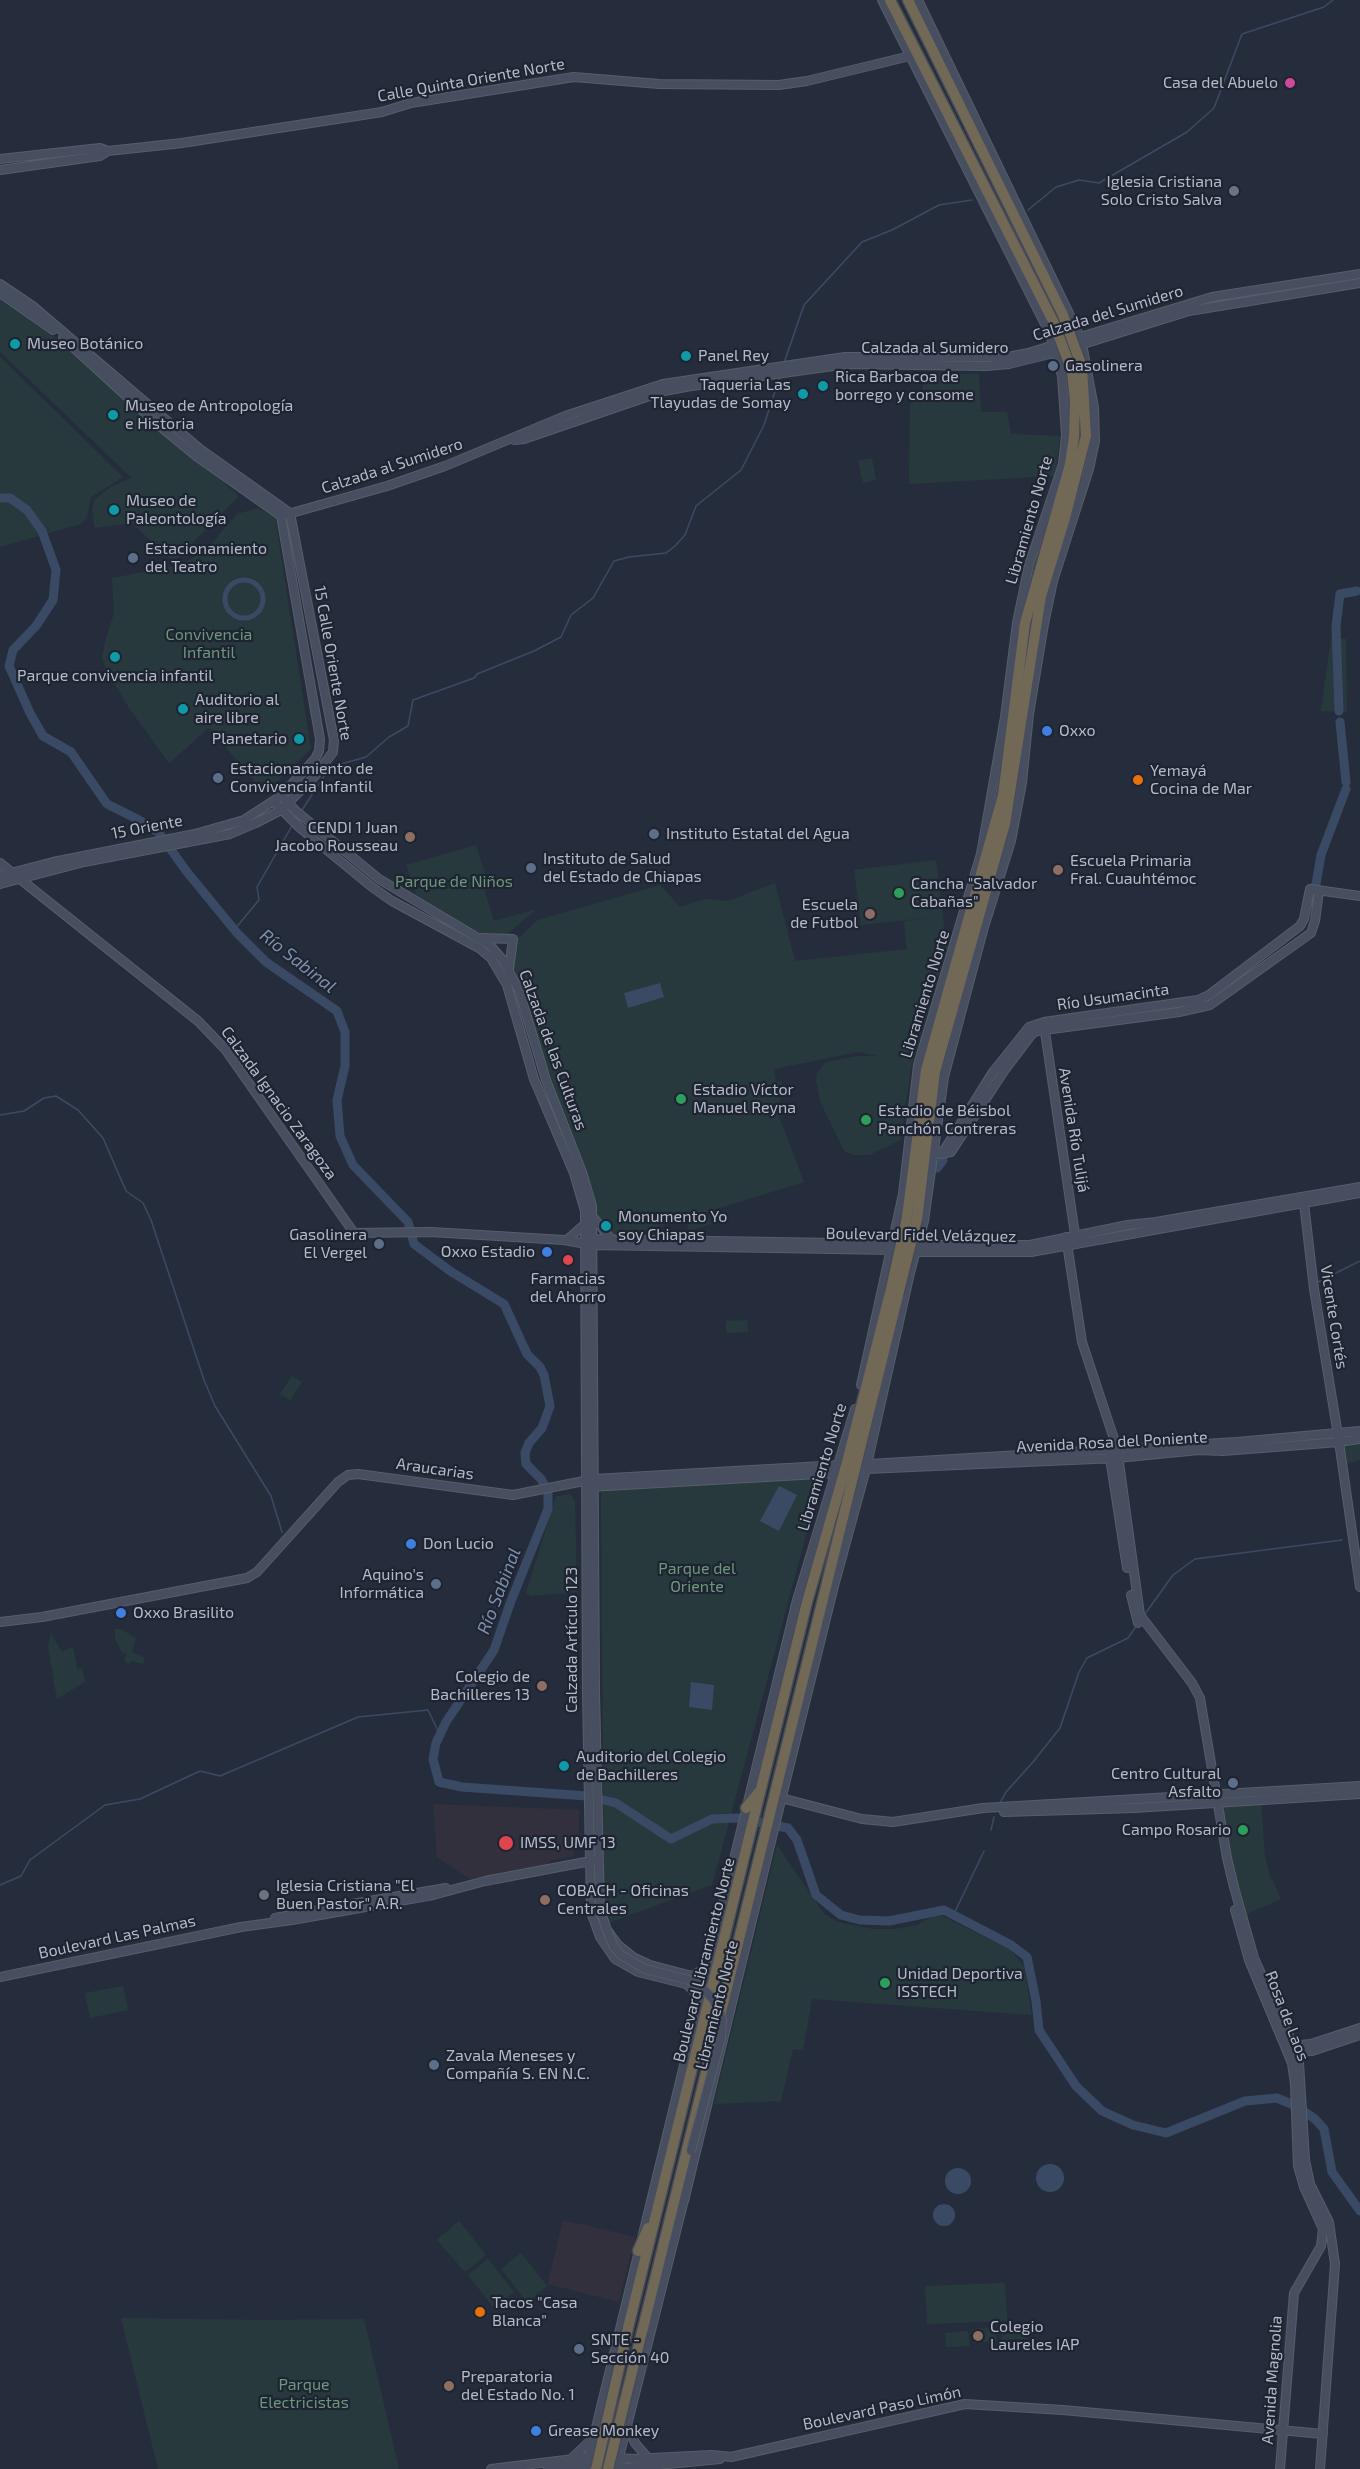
<!DOCTYPE html>
<html>
<head>
<meta charset="utf-8">
<style>
  body { margin:0 }
  canvas { display:block; background:#252d3c }
</style>
</head>
<body>
<canvas width="1360" height="2469"></canvas>
<script>
const g = document.querySelector('canvas').getContext('2d');
g.lineJoin = 'round';
function fill(path, color) {
  g.fillStyle = color;
  g.fill(path, 'evenodd');
}
function toPath(rows) {
  const path = new Path2D();
  for (const r of rows) {
    if (r.length === 3) {
      path.moveTo(r[0] + r[2], r[1]);
      path.arc(r[0], r[1], r[2], 0, 2 * Math.PI);
      continue;
    }
    path.moveTo(r[0], r[1]);
    for (let i = 2; i < r.length; i += 2) path.lineTo(r[i], r[i + 1]);
  }
  return path;
}
function trace(path, color, width, dash) {
  g.strokeStyle = color;
  g.lineWidth = width;
  g.lineCap = dash ? 'butt' : 'round';
  g.setLineDash(dash || []);
  g.stroke(path);
}
function label(font, color, halo, rows, align = 'center') {
  g.font = font + ' "Exo 2",sans-serif';
  g.lineWidth = 4.5;
  g.setLineDash([]);
  g.textBaseline = 'middle';
  g.strokeStyle = halo;
  g.fillStyle = color;
  for (const [text, x, y, turn = 0] of rows) {
    g.save();
    g.translate(x, y);
    g.rotate((+turn || 0) * Math.PI / 180);
    g.textAlign = isNaN(turn) ? turn : align;
    if (halo) g.strokeText(text, 0, 0);
    g.fillText(text, 0, 0);
    g.restore();
  }
}
const medical = toPath([
  [433,1804,579,1810,579,1839,573,1847,574,1856,549,1861,549,1866,470,1879,437,1857],
  [563,2220,635,2237,619,2302,548,2284]
]);
const green = toPath([
  [0,297,26,312,239,496,174,562,132,523,95,528,92,509,95,499,111,487,132,478,0,352],
  [0,357,123,477,91,497,87,517,81,524,0,547],
  [923,373,979,374,981,412,1007,412,1011,434,1060,436,1055,476,909,484,910,401,923,400],
  [872,458,876,480,863,483,858,461],
  [258,508,275,517,311,749,265,793,209,728,169,763,129,708,109,674,102,659,105,642,114,613,112,578,181,565,206,550,237,514],
  [1331,638,1346,639,1347,712,1321,711],
  [476,845,489,886,484,888,494,921,537,909,505,936,495,938,477,931,416,895,406,865],
  [936,860,946,944,936,946,948,945,911,1067,901,1140,869,1155,854,1155,844,1151,820,1101,816,1080,817,1073,826,1062,857,1056,878,1056,858,1052,774,1069,776,1082,782,1082,778,1114,804,1182,625,1237,613,1237,600,1225,548,1079,512,967,516,940,538,920,660,885,680,907,705,899,728,901,775,883,795,961,907,949,904,921,933,917,861,925,854,870],
  [707,1213,711,1224,689,1231,686,1219],
  [747,1320,748,1332,726,1333,726,1321],
  [292,1376,302,1382,290,1400,280,1394],
  [1360,1439,1360,1460,1346,1464,1341,1444],
  [822,1476,712,1885,608,1923,604,1905,601,1489],
  [570,1494,575,1501,577,1592,531,1596,526,1593,556,1496],
  [115,1629,120,1629,136,1638,132,1652,145,1658,143,1664,132,1661,129,1664,124,1661,127,1654,122,1652,115,1639],
  [51,1633,62,1652,73,1647,77,1669,82,1668,85,1682,57,1699,48,1646],
  [1261,1802,1265,1856,1269,1873,1281,1899,1245,1915,1229,1860,1221,1810,1225,1809,1224,1804],
  [777,1845,824,1914,838,1922,872,1929,895,1929,917,1925,938,1914,1011,1950,1024,1967,1032,2015,812,1999,803,2050,793,2049,781,2101,714,2104],
  [123,1986,128,2010,90,2018,85,1993],
  [459,2221,486,2255,465,2272,437,2240],
  [521,2253,547,2286,527,2302,501,2269],
  [488,2259,514,2292,494,2308,468,2275],
  [1005,2283,1007,2321,927,2324,925,2286],
  [121,2318,265,2320,364,2319,399,2469,158,2469],
  [1027,2325,1027,2339,1002,2340,1001,2326],
  [995,2327,996,2341,973,2343,972,2329],
  [968,2331,970,2346,946,2347,945,2333]
]);
const water = toPath([
  [660,983,664,997,628,1008,624,993],
  [779,1486,797,1495,779,1531,760,1521],
  [691,1682,714,1685,712,1710,689,1707],
  [1050,2178,14],
  [958,2181,13],
  [944,2215,11]
]);
const stream = toPath([
  [1028,210,1056,187,1079,180,1099,183,1187,132,1214,108,1242,34,1324,7,1333,0],
  [784,363,804,305,862,242,892,230,939,205,972,200],
  [302,810,330,767,366,757,389,737,408,726,413,700,474,678,477,674,534,651,561,637,571,615,593,598,614,561,629,557,666,553,675,546,685,535,696,506,741,470,764,425,780,376],
  [234,930,259,900,257,887,293,824],
  [0,1115,24,1111,44,1098,56,1096,78,1110,103,1138,126,1191,143,1203,151,1220,204,1380,215,1406,271,1496,282,1532],
  [1318,1282,1360,1261],
  [1145,1614,1173,1575,1195,1559,1342,1540],
  [1000,1803,1006,1792,1033,1762,1060,1728,1079,1672,1087,1658,1128,1638,1137,1625],
  [991,1830,994,1817],
  [0,1885,21,1876,30,1860,105,1805,140,1799,200,1771,220,1776,358,1717,428,1710,440,1735],
  [953,1916,984,1851]
]);
const canal = toPath([
  [244,599,19]
]);
const river = toPath([
  [0,498,10,498,27,510,42,531,56,570,53,600,36,626,13,650,9,666,30,713,43,736,71,752,107,804,139,820,159,833,187,872,237,933,266,962,337,1011,345,1032,345,1066,337,1100,340,1136,353,1165,408,1222,414,1244,450,1271,504,1304,527,1354,540,1367,544,1375,550,1406,542,1428,529,1443,525,1453,526,1464,541,1479,548,1491,548,1509,511,1601,494,1650,446,1722,436,1743,433,1759,439,1782,462,1787,587,1796,616,1803,671,1839,712,1819,737,1818,788,1828,797,1840,816,1895,841,1915,860,1920,889,1921,944,1910,1011,1945,1027,1957,1036,2001,1039,2030,1076,2086,1102,2111,1133,2125,1166,2133,1245,2101,1277,2098,1296,2106,1315,2119,1324,2129,1332,2172,1360,2211],
  [1339,711,1336,626,1340,594,1357,591],
  [1340,722,1346,782],
  [1316,884,1321,855,1346,789],
  [1160,1011,1191,1006],
  [937,1168,943,1160]
]);
const secondary = toPath([
  [0,159,100,148,108,151,182,143,382,112,411,103,574,77,659,84,779,85,807,81,910,56],
  [0,170,100,156,108,151],
  [0,284,34,307,200,449,290,513,334,740,333,752,315,776,281,810,256,823,230,834,84,862,0,884],
  [0,293,53,330],
  [63,338,157,424,196,456,281,516],
  [1080,345,1189,311,1360,283],
  [514,440,524,439,664,391,691,386,847,364,987,366,1009,364,1062,351],
  [281,516,387,486,445,466,565,416,663,384,845,357,1008,357,1028,353,1212,297,1360,274],
  [281,796,296,811,379,879,490,945,502,959,519,990,546,1080,582,1172,592,1206,595,1693,600,1909,607,1930,618,1945,633,1957,650,1965,692,1976,707,1967],
  [274,802,300,828,372,887,392,901,479,948,491,958,507,985,534,1079,574,1173,585,1211,587,1694,591,1912,600,1937,615,1959,638,1972,686,1984,693,1990,698,1999],
  [0,863,198,1021,225,1049,354,1233,431,1232,564,1240,592,1245,894,1250],
  [0,876,53,862,195,834,244,820,281,796,315,759,319,751,320,739,281,516],
  [481,938,513,939,509,969],
  [1044,1025,1076,1241],
  [934,1151,943,1152,993,1072,1029,1027,1044,1022,1198,1000,1209,995,1300,926,1304,919,1310,889,1360,896],
  [940,1154,951,1152,1004,1071,1032,1034,1037,1031,1179,1012,1210,1005,1311,933,1315,921,1319,891],
  [1304,1203,1314,1289,1338,1435,1360,1587],
  [592,1216,611,1239],
  [1066,1237,1082,1342,1117,1448,1140,1615,1192,1683,1200,1698,1227,1858,1234,1887,1254,1958,1294,2047,1299,2063,1305,2160,1310,2184,1329,2222,1335,2264,1320,2469],
  [589,1239,897,1244],
  [567,1240,585,1224],
  [912,1245,1030,1245,1128,1225,1156,1222,1360,1187],
  [913,1252,1031,1252,1360,1193],
  [861,1385,903,1194,918,1065,981,854,1005,717,1017,623,1029,565,1063,464,1066,435,1062,376,1050,334,882,0],
  [1113,1441,1110,1458,1127,1568],
  [870,1464,1237,1442,1360,1431],
  [866,1469,1117,1458,1199,1450,1223,1451,1339,1442,1360,1439],
  [589,1487,837,1473],
  [1131,1595,1138,1623],
  [0,1622,42,1617,247,1578,257,1572,338,1482,348,1475,358,1474,513,1495,594,1479,840,1465],
  [781,1798,862,1819,893,1822,983,1808,1360,1786],
  [1004,1812,1134,1808,1360,1794],
  [346,1905,446,1888],
  [1235,1910,1249,1960,1292,2063,1295,2084,1298,2166,1304,2187,1323,2229,1321,2246,1294,2293,1280,2469],
  [275,1918,325,1909],
  [0,1977,241,1927,292,1920,433,1895,485,1881,596,1860],
  [1291,2046,1311,2044,1360,2028],
  [1291,2052,1312,2051,1360,2035],
  [684,2201,783,1792,834,1586,866,1469,910,1273,924,1221,944,1077,984,927,1011,841,1022,783,1029,714,1044,624,1053,581,1089,469,1095,441,1094,408,1082,344,1076,328,918,0],
  [627,2425,635,2443,647,2457],
  [572,2458,592,2439],
  [611,2464,627,2468,720,2459],
  [491,2469,599,2456,632,2459,712,2455,731,2457,965,2404,1063,2410,1323,2434],
  [548,2469,592,2464],
  [586,2469,797,1600,855,1409],
  [616,2469,685,2196]
]);
const highway = toPath([
  [890,0,1053,321],
  [908,0,1063,315],
  [907,1217,926,1070,1003,795,1025,623,1070,464,1074,437,1075,401,1072,371],
  [917,1219,935,1072,1005,824,1041,596,1065,518,1086,436,1082,367],
  [746,1808,759,1792],
  [638,2251,648,2228],
  [628,2328,807,1602,846,1466,890,1293],
  [642,2332,898,1295]
]);
const secondaryBridge = toPath([
  [607,1930,614,1947,621,1955,645,1969,689,1980,699,1985,713,1999,719,2011,722,2021,721,2038,691,2151]
]);
const highwayBridge = toPath([
  [1063,315,1082,367],
  [1053,321,1072,371],
  [890,1293,907,1217],
  [898,1295,917,1219],
  [596,2469,628,2328],
  [608,2469,642,2332]
]);
const markers = [
  [1290,83,6,"#d1479c"],
  [1234,191,6,"#6b7280"],
  [15,344,6,"#0f9aa8"],
  [686,356,6,"#0f9aa8"],
  [1053,366,6,"#5c6f8a"],
  [823,386,6,"#0f9aa8"],
  [803,394,6,"#0f9aa8"],
  [113,415,6,"#0f9aa8"],
  [114,510,6,"#0f9aa8"],
  [133,558,6,"#5c6f8a"],
  [115,657,6,"#0f9aa8"],
  [183,709,6,"#0f9aa8"],
  [1047,731,6,"#3f7fe0"],
  [299,739,6,"#0f9aa8"],
  [218,778,6,"#5c6f8a"],
  [1138,780,6,"#e8710a"],
  [654,834,6,"#5c6f8a"],
  [410,837,6,"#8d6e63"],
  [531,868,6,"#5c6f8a"],
  [1058,870,6,"#8d6e63"],
  [899,893,6,"#2e9e5b"],
  [870,914,6,"#8d6e63"],
  [681,1099,6,"#2e9e5b"],
  [866,1120,6,"#2e9e5b"],
  [606,1226,6,"#0f9aa8"],
  [379,1244,6,"#5c6f8a"],
  [547,1252,6,"#3f7fe0"],
  [568,1260,6,"#e0444e"],
  [411,1544,6,"#3f7fe0"],
  [436,1584,6,"#5c6f8a"],
  [121,1613,6,"#3f7fe0"],
  [542,1686,6,"#8d6e63"],
  [564,1766,6,"#0f9aa8"],
  [1233,1783,6,"#5c6f8a"],
  [1243,1830,6,"#2e9e5b"],
  [506,1843,8,"#e0444e"],
  [264,1895,6,"#6b7280"],
  [545,1900,6,"#8d6e63"],
  [885,1983,6,"#2e9e5b"],
  [434,2065,6,"#5c6f8a"],
  [480,2312,6,"#e8710a"],
  [978,2336,6,"#8d6e63"],
  [579,2349,6,"#5c6f8a"],
  [449,2386,6,"#8d6e63"],
  [536,2431,6,"#3f7fe0"]
];
const streetNames = [
  ["Calle Quinta Oriente Norte",471,80,-10],
  ["Calzada del Sumidero",1108,313,-17],
  ["Calzada al Sumidero",935,348],
  ["Calzada al Sumidero",392,466,-18],
  ["Libramiento Norte",1029,520,-74],
  ["15 Calle Oriente Norte",333,663,80],
  ["15 Oriente",147,827,-11],
  ["Libramiento Norte",925,994,-73],
  ["Río Usumacinta",1113,997,-8],
  ["Calzada de las Culturas",553,1050,70],
  ["Calzada Ignacio Zaragoza",279,1103,54],
  ["Avenida Río Tulijá",1074,1130,81],
  ["Boulevard Fidel Velázquez",921,1235,1],
  ["Vicente Cortés",1334,1317,81],
  ["Avenida Rosa del Poniente",1112,1442,-3],
  ["Libramiento Norte",822,1467,-73],
  ["Araucarias",435,1469,8],
  ["Calzada Artículo 123",572,1640,-90],
  ["Boulevard Las Palmas",117,1937,-12],
  ["Boulevard Libramiento Norte",704,1960,-76],
  ["Libramiento Norte",717,2005,-76],
  ["Rosa de Laos",1287,2016,69],
  ["Avenida Magnolia",1272,2380,-86],
  ["Boulevard Paso Limón",882,2408,-12]
];
const poiNames = [
  ["Casa del Abuelo",1278,83,"right"],
  ["Iglesia Cristiana",1222,182,"right"],
  ["Solo Cristo Salva",1222,200,"right"],
  ["Museo Botánico",27,344],
  ["Panel Rey",698,356],
  ["Gasolinera",1065,366],
  ["Rica Barbacoa de",835,377],
  ["borrego y consome",835,395],
  ["Taqueria Las",791,385,"right"],
  ["Tlayudas de Somay",791,403,"right"],
  ["Museo de Antropología",125,406],
  ["e Historia",125,424],
  ["Museo de",126,501],
  ["Paleontología",126,519],
  ["Estacionamiento",145,549],
  ["del Teatro",145,567],
  ["Parque convivencia infantil",115,676,"center"],
  ["Auditorio al",195,700],
  ["aire libre",195,718],
  ["Oxxo",1059,731],
  ["Planetario",287,739,"right"],
  ["Estacionamiento de",230,769],
  ["Convivencia Infantil",230,787],
  ["Yemayá",1150,771],
  ["Cocina de Mar",1150,789],
  ["CENDI 1 Juan",398,828,"right"],
  ["Jacobo Rousseau",398,846,"right"],
  ["Instituto Estatal del Agua",666,834],
  ["Instituto de Salud",543,859],
  ["del Estado de Chiapas",543,877],
  ["Escuela Primaria",1070,861],
  ["Fral. Cuauhtémoc",1070,879],
  ["Cancha \"Salvador",911,884],
  ["Cabañas\"",911,902],
  ["Escuela",858,905,"right"],
  ["de Futbol",858,923,"right"],
  ["Estadio Víctor",693,1090],
  ["Manuel Reyna",693,1108],
  ["Estadio de Béisbol",878,1111],
  ["Panchón Contreras",878,1129],
  ["Monumento Yo",618,1217],
  ["soy Chiapas",618,1235],
  ["Gasolinera",367,1235,"right"],
  ["El Vergel",367,1253,"right"],
  ["Oxxo Estadio",535,1252,"right"],
  ["Farmacias",568,1279,"center"],
  ["del Ahorro",568,1297,"center"],
  ["Don Lucio",423,1544],
  ["Aquino's",424,1575,"right"],
  ["Informática",424,1593,"right"],
  ["Oxxo Brasilito",133,1613],
  ["Colegio de",530,1677,"right"],
  ["Bachilleres 13",530,1695,"right"],
  ["Auditorio del Colegio",576,1757],
  ["de Bachilleres",576,1775],
  ["Centro Cultural",1221,1774,"right"],
  ["Asfalto",1221,1792,"right"],
  ["Campo Rosario",1231,1830,"right"],
  ["IMSS, UMF 13",520,1843],
  ["Iglesia Cristiana \"El",276,1886],
  ["Buen Pastor\", A.R.",276,1904],
  ["COBACH - Oficinas",557,1891],
  ["Centrales",557,1909],
  ["Unidad Deportiva",897,1974],
  ["ISSTECH",897,1992],
  ["Zavala Meneses y",446,2056],
  ["Compañía S. EN N.C.",446,2074],
  ["Tacos \"Casa",492,2303],
  ["Blanca\"",492,2321],
  ["Colegio",990,2327],
  ["Laureles IAP",990,2345],
  ["SNTE -",591,2340],
  ["Sección 40",591,2358],
  ["Preparatoria",461,2377],
  ["del Estado No. 1",461,2395],
  ["Grease Monkey",548,2431]
];
const parkNames = [
  ["Convivencia",209,635],
  ["Infantil",209,653],
  ["Parque de Niños",454,882],
  ["Parque del",697,1569],
  ["Oriente",697,1587],
  ["Parque",304,2385],
  ["Electricistas",304,2403]
];
const waterNames = [
  ["Río Sabinal",298,961,38],
  ["Río Sabinal",499,1591,-69]
];
fill(medical, '#33303d');
fill(green, '#27393d');
fill(water, '#3b4a64');
trace(stream, '#3b4a64', 1.5);
trace(canal, '#3b4a64', 5);
trace(river, '#3b4a64', 9);
trace(secondary, '#575d6a', 10);
trace(highway, '#444a57', 13);
trace(secondary, '#474e5f', 8);
trace(highway, '#716856', 10);
trace(secondaryBridge, '#575d6a', 10, []);
trace(highwayBridge, '#444a57', 13, []);
trace(secondaryBridge, '#474e5f', 8);
trace(highwayBridge, '#716856', 10);
for (const [x, y, r, color] of markers) {
  const dot = new Path2D();
  dot.arc(x, y, r, 0, 2 * Math.PI);
  g.fillStyle = color;
  g.fill(dot);
  trace(dot, '#1e2431', 2);
}
label('16px', '#b4bac7', '#1e2431', streetNames);
label('16px', '#b4bac7', '#1e2431', poiNames, 'left');
label('16px', '#6d9779', '#1e2431', parkNames);
label('italic 18px', '#7d8fad', '#1e2431', waterNames);
</script>
</body>
</html>
